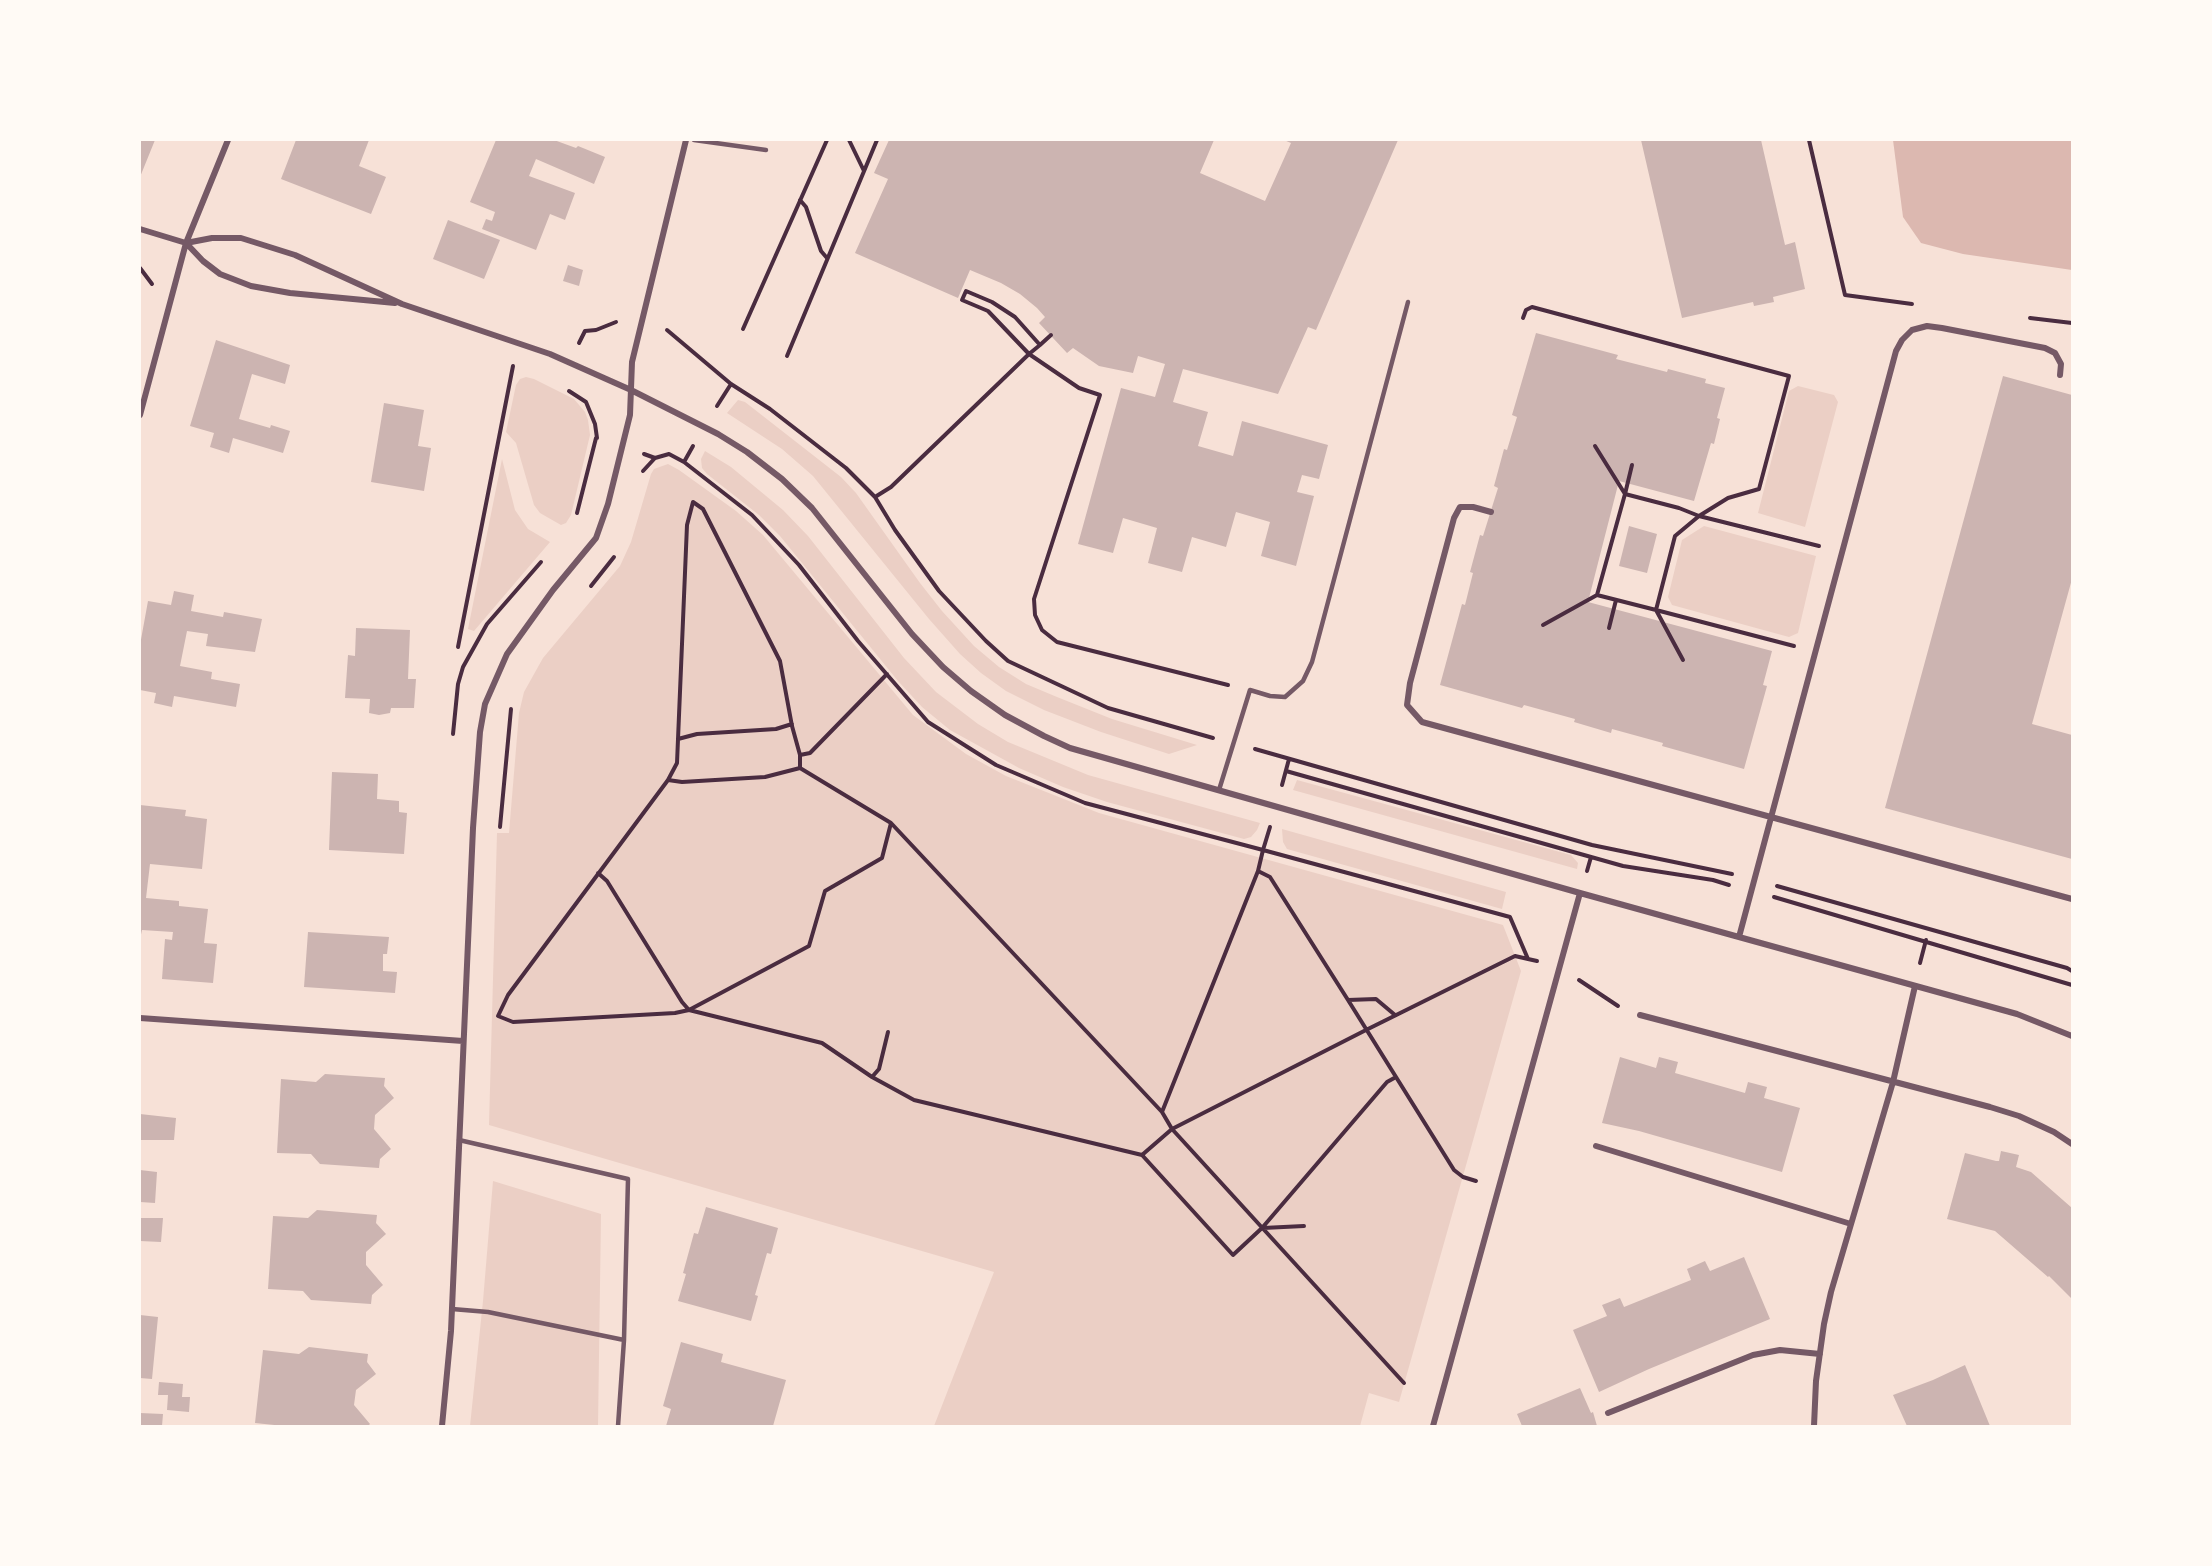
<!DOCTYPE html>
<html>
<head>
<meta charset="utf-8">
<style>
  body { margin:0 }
  #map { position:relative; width:2212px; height:1566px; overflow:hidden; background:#f7e1d7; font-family:Ubuntu,sans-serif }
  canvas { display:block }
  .frame { position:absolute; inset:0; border:141px solid #fffaf5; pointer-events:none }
</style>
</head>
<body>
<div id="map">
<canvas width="2212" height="1566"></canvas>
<div class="frame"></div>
</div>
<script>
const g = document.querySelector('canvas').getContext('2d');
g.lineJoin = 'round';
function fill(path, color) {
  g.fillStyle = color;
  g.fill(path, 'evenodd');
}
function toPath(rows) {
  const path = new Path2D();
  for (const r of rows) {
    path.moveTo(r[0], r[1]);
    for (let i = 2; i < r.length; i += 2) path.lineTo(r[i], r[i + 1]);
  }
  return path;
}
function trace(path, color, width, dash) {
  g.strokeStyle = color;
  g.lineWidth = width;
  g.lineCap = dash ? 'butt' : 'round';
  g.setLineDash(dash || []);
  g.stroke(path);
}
const green = toPath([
  [526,377,534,379,574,399,585,412,588,420,590,435,571,515,566,523,561,525,540,513,534,505,516,443,506,432,516,385,520,379],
  [1798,386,1834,395,1838,402,1805,527,1758,513,1789,391],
  [738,400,745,402,841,477,856,493,920,583,942,611,974,646,999,667,1026,684,1057,697,1112,719,1197,745,1169,754,1101,732,1044,710,1006,691,981,673,960,654,929,619,813,476,782,449,727,413],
  [705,451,731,467,783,510,808,536,904,658,936,692,978,724,1008,742,1088,775,1260,823,1257,830,1251,837,1244,839,1107,802,1063,787,1019,768,950,730,922,707,898,681,780,536,759,515,707,474,702,468,701,459],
  [502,459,515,510,528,529,550,542,474,631,468,629],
  [668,464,679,470,736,511,763,535,913,715,966,754,1006,776,1099,813,1503,925,1521,971,1399,1402,1369,1393,1360,1426,934,1426,994,1272,489,1125,497,833,509,833,519,713,524,692,543,658,620,566,631,542,651,474,654,469],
  [1704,526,1816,556,1798,633,1789,637,1672,605,1668,597,1682,540],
  [1297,780,1571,855,1578,863,1577,869,1293,790],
  [1282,829,1506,892,1502,909,1287,849,1283,842],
  [493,1181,601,1214,598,1426,470,1426,483,1301]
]);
const water = toPath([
  [1893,140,2072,140,2072,270,1963,254,1921,243,1903,217]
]);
const building = toPath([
  [140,140,155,140,140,177],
  [296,140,369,140,359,166,386,177,371,214,281,179],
  [496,140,554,140,576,148,578,146,605,157,594,184,536,159,529,176,575,193,565,220,550,214,536,250,482,229,486,219,492,221,495,212,470,202],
  [889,140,1214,140,1200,173,1265,201,1291,143,1284,140,1398,140,1316,330,1308,327,1278,394,1183,369,1173,402,1208,412,1198,446,1233,456,1242,421,1328,445,1319,479,1302,475,1297,492,1314,496,1296,566,1261,556,1270,522,1236,512,1226,547,1192,537,1182,572,1148,563,1157,528,1123,518,1113,553,1078,544,1121,388,1155,397,1165,364,1138,356,1133,373,1099,366,1073,348,1067,353,1039,323,1045,317,1037,308,1020,294,1001,283,970,270,958,298,855,253,888,179,874,173],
  [1641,140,1761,140,1785,245,1795,242,1805,289,1773,297,1774,302,1754,306,1753,302,1682,318],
  [448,220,500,240,484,279,433,259],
  [568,265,583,270,579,286,563,281],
  [1536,333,1618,355,1616,359,1667,372,1668,369,1706,379,1705,383,1725,388,1717,418,1720,419,1714,444,1711,443,1694,501,1619,481,1588,602,1772,651,1763,685,1767,686,1744,769,1662,746,1663,743,1612,729,1611,733,1574,722,1575,719,1524,705,1522,708,1440,685,1462,604,1465,605,1473,573,1470,572,1480,535,1483,536,1498,488,1494,486,1504,449,1507,450,1517,417,1512,415],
  [216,340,290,365,285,384,252,374,239,419,270,428,271,425,290,431,283,453,233,438,229,453,210,447,214,433,190,426],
  [2003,376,2072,395,2072,579,2032,724,2072,735,2072,859,1885,808],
  [384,403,424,410,418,446,431,448,424,491,371,482],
  [1629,526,1657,534,1647,573,1619,566],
  [174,591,194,595,191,611,223,617,224,612,262,619,255,652,206,646,208,634,187,631,180,666,212,672,211,679,240,684,236,707,174,696,172,707,154,703,156,693,140,690,140,645,148,601,171,605],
  [356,628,410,630,408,679,416,679,414,708,391,708,390,713,379,715,369,713,370,699,345,698,348,655,355,656],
  [332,772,378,774,377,799,399,801,399,812,407,813,404,854,329,850],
  [140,805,186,810,185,816,207,819,202,869,150,864,146,898,179,901,179,906,208,909,204,943,217,944,213,983,162,979,165,939,172,940,173,932,142,930,140,939],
  [308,932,389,937,387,954,383,954,383,971,397,972,395,993,304,987],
  [1620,1057,1656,1068,1659,1057,1678,1062,1675,1073,1745,1093,1748,1082,1767,1087,1764,1098,1800,1108,1782,1172,1639,1131,1602,1123],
  [325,1074,385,1078,384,1086,394,1098,375,1115,374,1129,391,1149,380,1159,379,1168,320,1164,311,1154,277,1153,281,1079,316,1082],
  [140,1114,176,1118,174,1140,140,1140],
  [2001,1151,2019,1155,2016,1167,2031,1172,2072,1208,2072,1299,2049,1276,2048,1277,1995,1231,1947,1219,1965,1153,1996,1161,1999,1161],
  [140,1170,157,1172,155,1203,140,1202],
  [706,1207,778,1228,771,1254,767,1253,755,1295,758,1296,751,1321,678,1301,686,1274,683,1273,694,1233,698,1234],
  [317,1210,377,1215,376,1223,386,1234,366,1252,366,1265,383,1285,372,1295,371,1304,311,1300,303,1291,268,1289,273,1216,308,1218],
  [140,1218,163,1218,161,1242,140,1241],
  [1744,1257,1770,1319,1649,1369,1599,1392,1573,1330,1607,1316,1602,1305,1620,1298,1624,1307,1691,1280,1687,1269,1705,1261,1710,1271],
  [140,1315,158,1317,152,1379,140,1378],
  [681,1342,723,1354,721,1362,786,1380,773,1426,666,1426,671,1409,663,1406],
  [309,1347,368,1354,367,1362,376,1374,356,1390,354,1405,370,1424,368,1426,284,1426,255,1423,263,1350,299,1354],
  [1965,1365,1990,1426,1907,1426,1893,1395,1933,1380],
  [159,1382,183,1384,182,1397,190,1397,189,1412,167,1410,168,1395,158,1395],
  [1580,1388,1591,1413,1593,1412,1597,1426,1522,1426,1517,1414],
  [140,1413,163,1414,162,1426,140,1426]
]);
const path = toPath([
  [849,140,864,171],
  [1809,140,1845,295,1912,304],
  [800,200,806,207,821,251,827,258],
  [140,268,152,284],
  [1523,318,1526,310,1532,307,1789,376,1759,489,1728,498,1699,516,1675,536,1656,610,1597,595,1625,494,1679,508,1699,516,1819,546],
  [2030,318,2072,323],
  [743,329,827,140],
  [667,330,731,384,770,409,846,468,875,497,895,530,939,591,986,641,1008,661,1108,708,1213,738],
  [579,343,585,331,596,330,616,322],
  [1040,345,1029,354,1079,388,1100,395,1034,599,1035,615,1042,630,1057,642,1228,685],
  [787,356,877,140],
  [569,391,586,402,595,424,597,438],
  [717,406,731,384],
  [1595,446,1625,494,1632,465],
  [644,454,655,458,669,454,684,462,693,446],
  [684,462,752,515,799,565,858,641,928,722,996,765,1085,803,1263,850,1270,827],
  [643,471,655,458],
  [875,497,891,487,1029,354,988,311,962,300,966,291,992,302,1015,317,1040,345,1051,335],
  [693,502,703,509,780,661,792,726,800,755,800,768,891,823,882,858,825,891,809,946,689,1010,675,1013,513,1022,498,1016,508,995,668,780,677,763,687,525,693,502],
  [577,513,596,438],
  [591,586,614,557],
  [1543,625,1597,595],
  [1609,628,1616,600],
  [458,647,513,366],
  [1683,660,1656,610,1794,646],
  [453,734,458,684,463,667,487,624,541,562],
  [678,739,697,734,776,729,792,724],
  [1255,749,1592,845,1732,874],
  [800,755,810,753,887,674],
  [1286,771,1623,866,1713,880,1729,885],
  [668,780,682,782,765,777,800,768],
  [1282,785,1289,759],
  [891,823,1162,1112],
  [500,827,511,709],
  [1258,871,1263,850,1510,917,1528,959,1537,961],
  [1587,871,1591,857],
  [598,873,607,881,682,1002,689,1010,822,1043,872,1077,879,1069,888,1032],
  [1777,886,2067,968,2072,971],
  [1774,897,2072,985],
  [1920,963,1926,940],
  [1579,980,1618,1006],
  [1348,1000,1270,877,1258,871,1162,1112,1172,1129,1404,1383],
  [1395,1015,1376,999,1348,1000,1454,1170,1463,1177,1476,1181],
  [872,1077,914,1100,1142,1155,1172,1129,1366,1030,1515,956,1528,959],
  [1142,1155,1233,1255,1262,1228,1387,1082,1396,1077],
  [1263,1228,1304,1226]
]);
const service = toPath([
  [694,140,766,150],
  [1219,790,1250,690,1270,696,1285,697,1303,681,1312,662,1408,302],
  [459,1140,628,1179,624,1340,618,1426],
  [452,1309,488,1312,624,1340]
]);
const minor = toPath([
  [140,229,186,243,212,238,241,238,295,255,402,304,550,354,631,390,718,434,747,452,782,479,812,508,912,634,943,667,971,691,1005,715,1044,736,1070,748,1580,893,2017,1014,2072,1036],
  [186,243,203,261,220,274,251,286,290,293,395,303],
  [140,415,186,243,228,140],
  [1491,512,1473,507,1460,507,1454,518,1410,683,1407,705,1422,722,2072,899],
  [1739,937,1896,351,1902,340,1912,330,1927,326,1942,328,2045,348,2055,353,2061,364,2060,375],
  [1640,1015,1990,1107,2019,1116,2054,1132,2072,1144],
  [140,1018,463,1041],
  [1596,1146,1851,1224],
  [1608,1413,1753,1355,1780,1350,1820,1354],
  [442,1426,451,1331,473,828,480,732,485,704,507,654,553,590,596,538,608,504,630,415,632,362,686,140],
  [1433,1426,1580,893],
  [1814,1426,1816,1381,1824,1324,1831,1292,1893,1082,1915,986]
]);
fill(green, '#ebcfc5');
fill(water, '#dcb8b0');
fill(building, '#ccb4b1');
trace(path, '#4a2c40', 4);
trace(service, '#755966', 4.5);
trace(minor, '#755966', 6);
</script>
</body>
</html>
